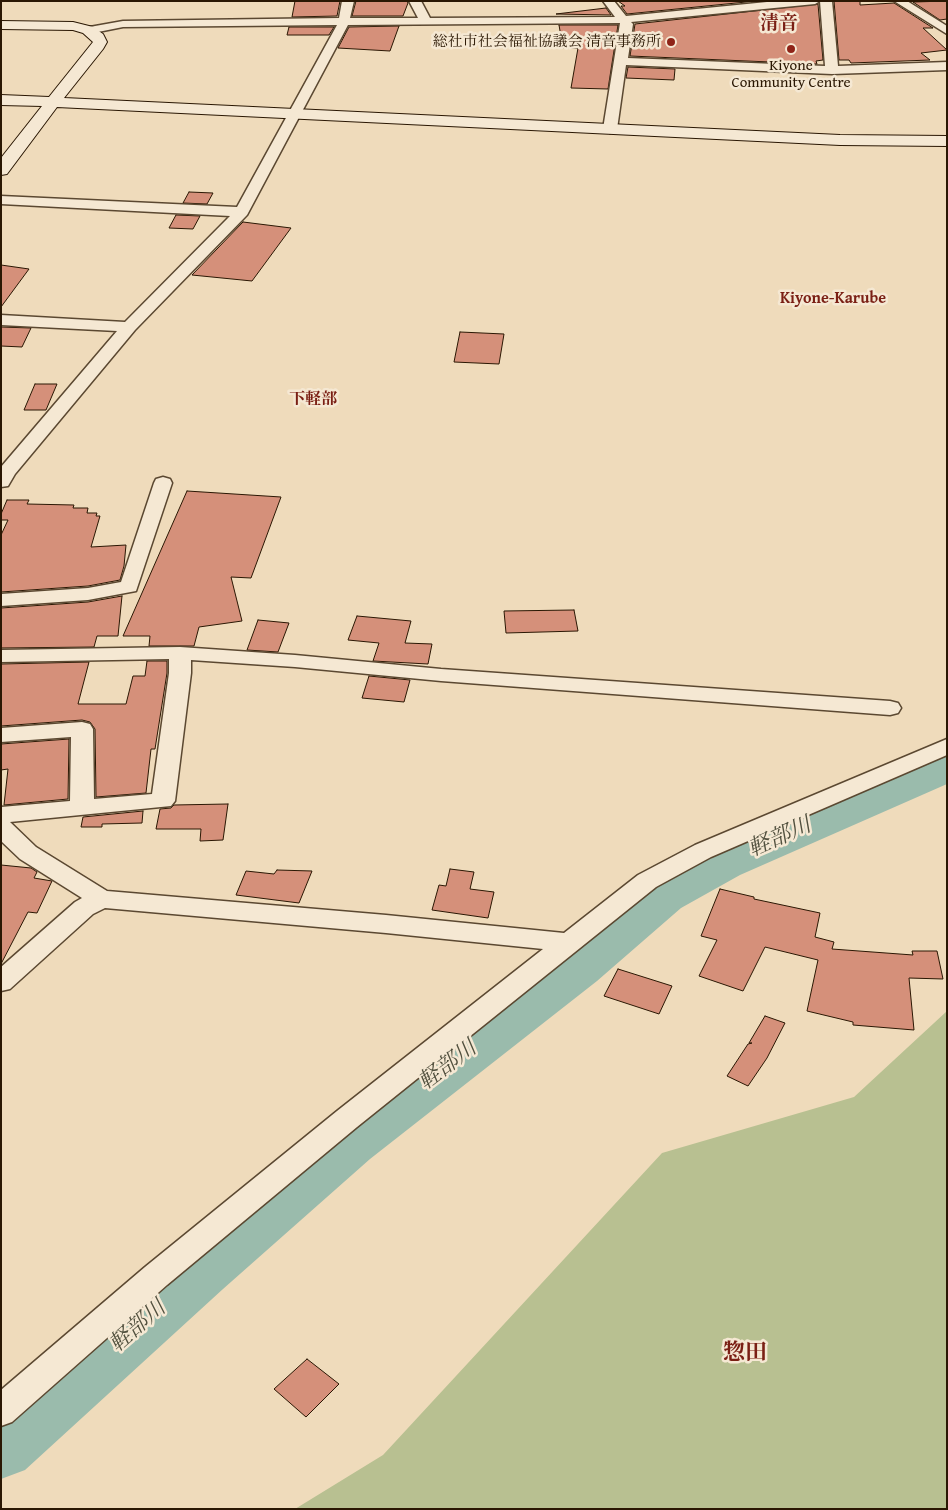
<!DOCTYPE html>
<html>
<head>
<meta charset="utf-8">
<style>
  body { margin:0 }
  #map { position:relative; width:948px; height:1510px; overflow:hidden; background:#efdbbb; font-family:"Gentium Book Plus",serif }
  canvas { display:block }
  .frame { position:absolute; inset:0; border:2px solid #2a1703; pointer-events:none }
</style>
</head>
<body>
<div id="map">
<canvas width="948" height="1510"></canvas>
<div class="frame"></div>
</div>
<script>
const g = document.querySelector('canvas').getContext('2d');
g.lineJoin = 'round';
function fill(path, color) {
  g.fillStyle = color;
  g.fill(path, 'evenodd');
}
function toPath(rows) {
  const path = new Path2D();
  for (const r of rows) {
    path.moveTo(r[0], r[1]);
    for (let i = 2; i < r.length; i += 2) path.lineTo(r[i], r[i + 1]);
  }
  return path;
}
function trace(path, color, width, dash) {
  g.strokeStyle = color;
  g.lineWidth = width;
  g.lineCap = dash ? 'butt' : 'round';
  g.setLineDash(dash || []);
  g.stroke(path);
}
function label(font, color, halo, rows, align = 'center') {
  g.font = font + ' "Gentium Book Plus","Noto Serif JP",serif';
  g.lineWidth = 5;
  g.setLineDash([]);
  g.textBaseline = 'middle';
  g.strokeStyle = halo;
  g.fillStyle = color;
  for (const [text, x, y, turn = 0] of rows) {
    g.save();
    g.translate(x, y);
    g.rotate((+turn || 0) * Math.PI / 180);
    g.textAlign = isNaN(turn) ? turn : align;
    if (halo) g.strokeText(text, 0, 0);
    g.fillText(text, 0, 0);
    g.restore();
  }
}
const green = toPath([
  [947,1011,947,1509,295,1509,383,1455,662,1153,854,1097]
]);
const river = toPath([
  [947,750,947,784,740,875,681,908,597,981,370,1159,223,1289,25,1470,1,1479,1,1403,177,1251,328,1125,559,953,645,882,704,851,930,754,947,750]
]);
const building = toPath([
  [295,1,340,1,337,16,292,17,295,1],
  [356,1,407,1,408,3,403,16,352,16,356,1],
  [618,1,756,1,627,14,621,6,625,6,618,1],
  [834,1,860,1,860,5,894,3,933,28,923,28,947,50,921,53,930,60,851,63,849,60,839,60,834,1],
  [947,1,947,19,940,20,913,2,947,1],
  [818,4,823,60,816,61,817,64,630,56,635,24,818,4],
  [606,8,611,15,556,14,606,8],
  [559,25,618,25,608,89,571,88,578,48,563,48,559,25],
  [399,26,390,51,338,48,349,27,399,26],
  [289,27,334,27,329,35,287,35,289,27],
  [628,67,675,69,674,80,626,78,628,67],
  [189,192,213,193,207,204,183,203,189,192],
  [176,215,200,216,193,229,169,228,176,215],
  [243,222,291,228,252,281,192,275,243,222],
  [1,265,29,269,1,307,1,265],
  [1,327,31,328,22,347,1,346,1,327],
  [460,332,504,334,499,364,454,362,460,332],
  [35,384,57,384,46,410,24,410,35,384],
  [187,491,281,497,251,578,231,577,242,621,199,627,194,646,149,646,150,636,123,636,187,491],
  [7,500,29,500,27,504,74,505,73,508,88,508,87,513,97,513,96,516,100,516,91,547,126,545,124,566,120,580,88,586,1,592,1,535,8,520,1,520,1,514,7,500],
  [122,596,118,636,97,636,94,647,1,648,1,608,88,602,122,596],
  [574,610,578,631,506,633,504,611,574,610],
  [357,616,411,621,405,643,432,644,428,664,373,661,379,643,348,640,357,616],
  [258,620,289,623,278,652,247,650,258,620],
  [147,661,167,661,167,673,155,749,151,749,146,793,96,797,95,729,90,722,82,720,1,726,1,664,89,662,78,704,126,704,133,676,145,676,147,661],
  [369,676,410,680,404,702,362,698,369,676],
  [69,739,68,799,4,805,8,769,1,770,1,744,69,739],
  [228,804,223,840,200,841,201,829,156,829,160,809,171,808,174,805,228,804],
  [143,811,142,823,102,824,102,827,81,827,83,817,143,811],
  [1,865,31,868,37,872,34,878,52,881,37,913,28,912,1,964,1,865],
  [450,869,474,872,470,889,494,892,488,918,432,910,439,885,446,886,450,869],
  [277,870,312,871,299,903,236,895,246,871,274,874,277,870],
  [720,889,754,897,754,899,820,913,815,937,834,942,832,949,913,955,912,951,937,951,943,979,909,978,914,1030,853,1025,853,1022,807,1011,818,960,765,947,743,991,699,976,717,940,701,936,720,889],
  [618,969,672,986,659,1014,604,996,618,969],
  [765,1016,785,1023,767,1058,748,1086,727,1076,748,1044,752,1043,749,1043,765,1016],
  [307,1359,339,1384,306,1417,274,1389,307,1359]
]);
const street = toPath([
  [342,1,354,1,350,18,418,18,409,1,421,1,430,18,615,17,603,1,614,1,626,16,777,1,832,1,838,66,947,62,947,70,832,74,626,65,617,129,610,133,603,129,620,23,348,25,247,215,135,330,15,474,8,486,1,487,1,467,117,331,1,325,1,315,125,322,230,216,1,204,1,196,237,207,337,25,123,27,88,34,82,30,84,28,123,21,339,18,342,1],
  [820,1,825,66,628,58,633,24,631,22,815,4,820,1],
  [894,1,907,1,947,26,947,34,894,1],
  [163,477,170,479,172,483,136,591,88,600,1,606,1,594,88,588,121,582,154,483,156,479,163,477],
  [180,647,295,655,441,669,890,701,898,703,901,708,898,713,890,715,441,681,295,667,191,660,191,673,175,801,171,806,10,822,36,847,107,891,386,915,564,933,638,875,695,845,947,739,947,755,711,857,656,887,357,1127,167,1285,12,1422,1,1426,1,1390,145,1267,337,1111,543,949,386,933,105,908,93,914,10,989,1,991,1,967,75,902,82,898,20,859,1,841,1,807,70,801,71,737,1,742,1,728,82,722,90,724,93,729,94,799,152,794,169,673,169,659,1,662,1,650,180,647]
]);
const secondary = toPath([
  [1,21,73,22,93,27,103,34,107,42,103,49,64,98,840,135,947,136,947,146,840,145,57,107,7,174,1,175,1,158,42,106,1,105,1,95,49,97,93,42,83,33,73,30,1,29,1,21]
]);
const markers = [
  [671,42,5,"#8f2418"],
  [791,49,5,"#8f2418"]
];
const farPoinames = [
  ["総社市社会福祉協議会 清音事務所",661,42],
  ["Kiyone",791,66,"center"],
  ["Community Centre",791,83,"center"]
];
const farQuarternames = [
  ["Kiyone-Karube",833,299]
];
const farNeighbourhoodnames = [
  ["下軽部",313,400]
];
const farDistrictnames = [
  ["清音",779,24]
];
const nearWaternames = [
  ["軽部川",780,838,-24],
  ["軽部川",448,1066,-37],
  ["軽部川",138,1327,-41]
];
const nearNeighbourhoodnames = [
  ["惣田",745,1353]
];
fill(green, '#b8c091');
fill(river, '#9abbac');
fill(building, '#d5907a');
trace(building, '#2a1703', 1);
trace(street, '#5b4831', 3);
trace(secondary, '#2a1703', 2);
fill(street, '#f5e8d3');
fill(secondary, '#f5e8d3');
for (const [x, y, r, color] of markers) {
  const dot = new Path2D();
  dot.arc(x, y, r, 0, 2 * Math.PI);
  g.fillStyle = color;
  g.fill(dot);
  trace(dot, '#f5e8d3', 2);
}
label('15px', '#2a1703', '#f5e8d3', farPoinames, 'right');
label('bold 16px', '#7a1f14', '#f5e8d3', farQuarternames);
label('bold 16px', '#7a1f14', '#f5e8d3', farNeighbourhoodnames);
label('bold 19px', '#7a1f14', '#f5e8d3', farDistrictnames);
label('italic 22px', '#51503e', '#f5e8d3', nearWaternames);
label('bold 22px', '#7a1f14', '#f5e8d3', nearNeighbourhoodnames);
</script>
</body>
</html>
